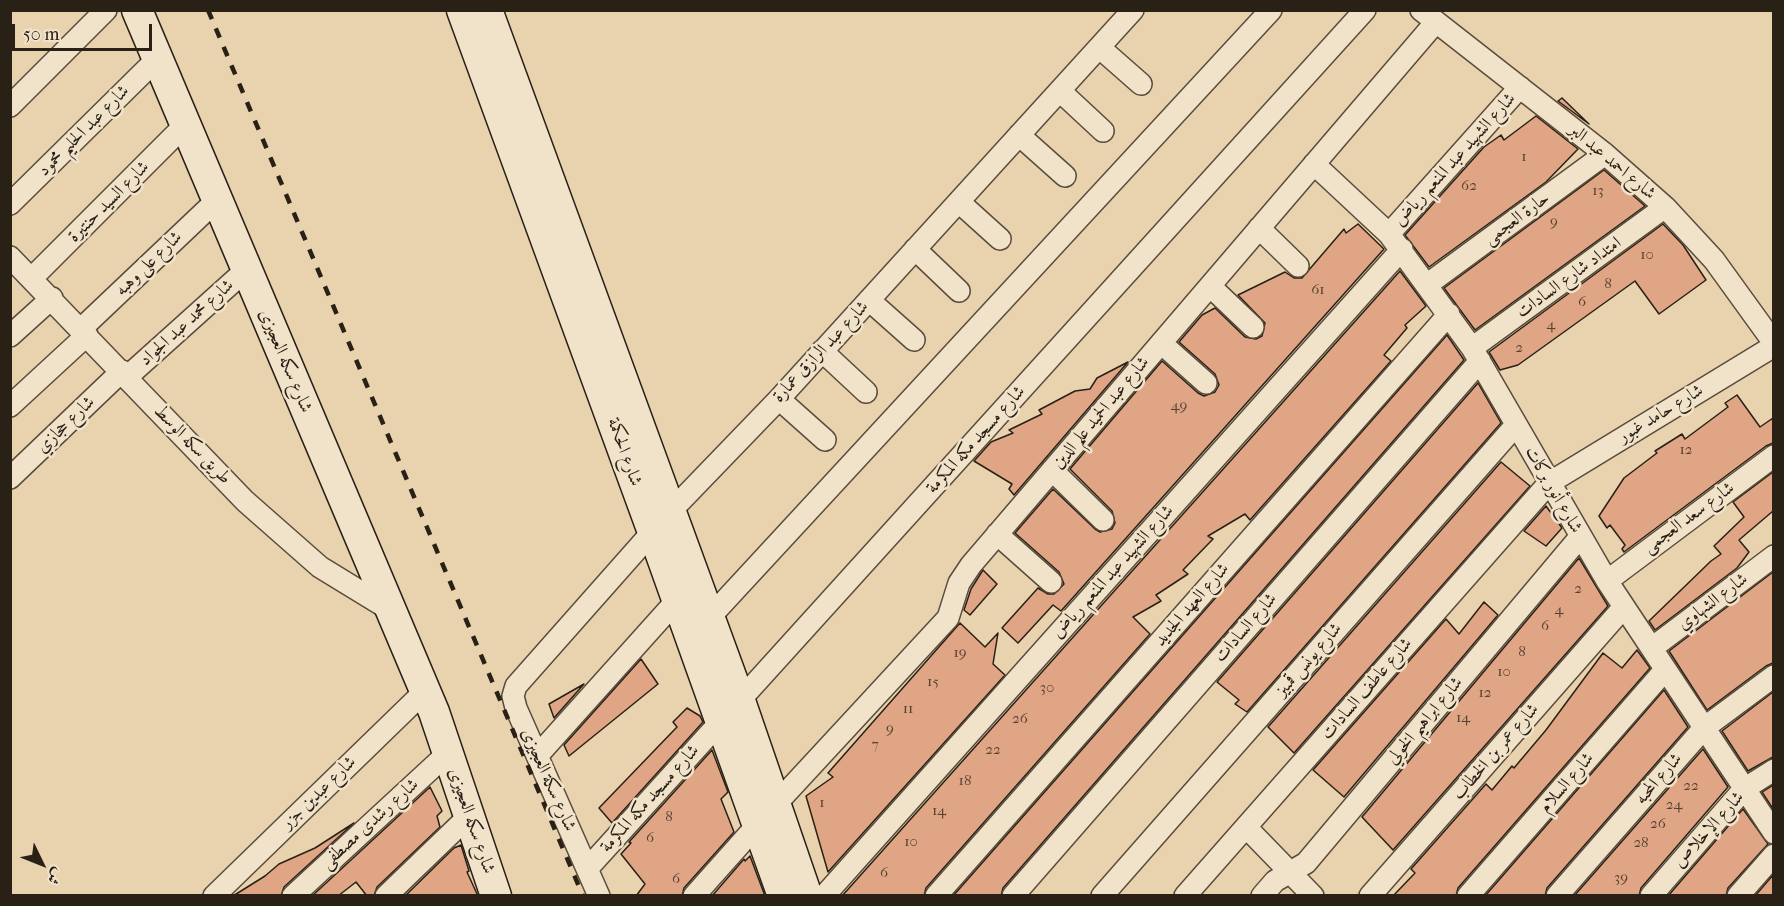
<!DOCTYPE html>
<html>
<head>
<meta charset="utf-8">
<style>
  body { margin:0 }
  #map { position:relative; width:1784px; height:906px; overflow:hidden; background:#e9d2ae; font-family:"IM FELL French Canon",Amiri,serif }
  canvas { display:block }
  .frame { position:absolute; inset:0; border:12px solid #292016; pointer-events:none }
  .north { position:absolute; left:12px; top:834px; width:60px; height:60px; -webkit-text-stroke:4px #f1e2ca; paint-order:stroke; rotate:133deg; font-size:16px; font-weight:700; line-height:24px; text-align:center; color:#292016 }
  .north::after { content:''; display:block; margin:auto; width:21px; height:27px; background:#292016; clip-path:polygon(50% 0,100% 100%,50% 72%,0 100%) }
  .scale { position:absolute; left:12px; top:24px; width:140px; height:27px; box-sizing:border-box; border:3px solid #292016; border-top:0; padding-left:8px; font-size:18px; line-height:21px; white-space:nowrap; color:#292016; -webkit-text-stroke:4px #f1e2ca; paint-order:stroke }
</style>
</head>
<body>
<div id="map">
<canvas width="1784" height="906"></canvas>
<div class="frame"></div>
<div class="north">ش</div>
<div class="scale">50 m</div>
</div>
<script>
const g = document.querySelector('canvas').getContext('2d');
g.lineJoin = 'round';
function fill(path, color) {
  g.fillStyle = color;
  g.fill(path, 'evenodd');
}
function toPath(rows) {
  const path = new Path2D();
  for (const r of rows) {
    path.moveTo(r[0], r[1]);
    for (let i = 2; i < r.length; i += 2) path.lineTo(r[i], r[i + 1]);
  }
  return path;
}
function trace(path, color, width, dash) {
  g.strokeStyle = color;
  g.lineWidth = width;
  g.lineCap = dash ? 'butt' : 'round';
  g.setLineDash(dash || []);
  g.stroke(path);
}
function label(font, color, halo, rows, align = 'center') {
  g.font = font + ' "IM FELL French Canon",Amiri,serif';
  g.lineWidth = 5;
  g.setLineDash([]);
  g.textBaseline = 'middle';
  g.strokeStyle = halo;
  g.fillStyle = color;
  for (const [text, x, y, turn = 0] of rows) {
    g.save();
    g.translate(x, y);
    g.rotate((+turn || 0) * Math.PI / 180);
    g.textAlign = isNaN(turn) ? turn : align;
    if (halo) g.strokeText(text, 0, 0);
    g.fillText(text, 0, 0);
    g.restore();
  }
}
const building = toPath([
  [1562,98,1589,124,1558,101,1562,98],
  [1536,116,1578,149,1546,182,1429,267,1405,235,1484,147,1501,135,1504,140,1536,116],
  [1604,170,1645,206,1475,330,1444,288,1604,170],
  [1358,224,1384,249,1061,611,1053,605,1018,643,1002,628,1038,588,1048,594,1054,594,1064,584,1059,572,1015,533,1053,489,1095,529,1100,532,1112,529,1115,523,1112,511,1070,469,1162,361,1198,393,1204,396,1215,392,1219,385,1215,374,1179,342,1202,315,1215,308,1245,337,1256,339,1262,336,1265,323,1238,295,1285,272,1294,278,1302,278,1344,229,1346,233,1358,224],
  [1663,224,1683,245,1706,280,1659,314,1635,281,1518,365,1500,370,1489,352,1663,224],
  [1400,271,1426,306,1405,325,1407,328,1384,355,1391,361,1250,520,1245,514,1208,536,1213,539,1183,570,1188,574,1156,595,1161,601,1133,617,1150,634,926,888,924,896,842,896,1400,271],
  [1447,335,1464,360,1003,888,1001,896,953,896,1447,335],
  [1128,362,1014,495,1009,489,1012,484,974,461,991,442,1013,433,1009,430,1042,414,1039,410,1075,391,1090,389,1097,378,1128,362],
  [1478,383,1501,423,1247,712,1235,704,1239,700,1217,682,1478,383],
  [1737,395,1760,427,1773,418,1773,443,1766,446,1624,552,1622,549,1625,545,1610,525,1607,528,1599,516,1624,478,1657,453,1655,451,1682,434,1685,439,1728,407,1725,403,1737,395],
  [1501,462,1530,486,1294,753,1268,727,1501,462],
  [1773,472,1773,511,1739,540,1749,552,1737,568,1655,630,1649,621,1711,561,1721,554,1714,546,1744,517,1733,502,1773,472],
  [1546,506,1562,528,1546,546,1524,531,1546,506],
  [1579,558,1608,606,1393,850,1362,817,1579,558],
  [983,570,997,584,970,615,964,610,971,589,983,570],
  [1773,572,1773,663,1766,666,1707,710,1669,651,1773,572],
  [1484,602,1498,615,1344,797,1313,770,1446,619,1459,634,1484,602],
  [960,623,985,647,998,633,993,664,1005,675,828,872,806,796,833,777,828,773,960,623],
  [1637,650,1650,668,1458,888,1456,896,1393,896,1415,873,1411,869,1486,784,1492,790,1512,766,1514,768,1546,730,1603,653,1622,668,1637,650],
  [641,659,658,684,569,756,564,745,641,659],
  [584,684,554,718,549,704,584,684],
  [1664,690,1688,727,1547,888,1545,896,1485,896,1664,690],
  [1773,692,1773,757,1748,771,1722,731,1773,692],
  [687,708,700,716,703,722,612,823,599,808,677,727,673,722,687,708],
  [1703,749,1728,787,1641,888,1639,896,1574,896,1703,749],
  [712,750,728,792,721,799,734,832,684,888,682,896,636,896,645,884,621,854,631,843,629,842,712,750],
  [1773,785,1773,809,1762,792,1773,785],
  [430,787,442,811,437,816,440,827,377,887,374,896,367,896,356,882,338,896,312,896,430,787],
  [1743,809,1768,844,1728,888,1726,896,1668,896,1743,809],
  [354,823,284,887,281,896,233,896,265,876,279,864,315,848,354,823],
  [461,845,469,871,467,872,478,896,405,896,454,848,461,845],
  [750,856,765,896,712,896,744,859,745,861,750,856],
  [1773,875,1773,896,1755,896,1773,875]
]);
const street = toPath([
  [1421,10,1605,154,1665,207,1714,260,1774,343],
  [1100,48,1141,84],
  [1060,91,1103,131],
  [10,106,106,10],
  [1019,135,1065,176],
  [1314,164,1389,234,1472,348,1607,581,1774,833],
  [959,202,1000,239],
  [10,204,157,59],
  [1259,228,1298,266],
  [1389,234,1520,87],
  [915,249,959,291],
  [10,257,245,501,320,567,392,611],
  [32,278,185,125],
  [1428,284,1605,154],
  [1210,286,1253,327],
  [869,300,914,340],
  [81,329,217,200],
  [10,336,52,298],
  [1161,343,1206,383],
  [1472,348,1665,207],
  [822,351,866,392],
  [127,377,246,270],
  [779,399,825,440],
  [10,406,87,335],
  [1052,470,1103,520],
  [10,478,122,371],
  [997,534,1051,582],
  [1607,581,1774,456],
  [709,618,1271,10],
  [1652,648,1774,556],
  [538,755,678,599],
  [775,805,948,618,959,583,971,565,1435,23],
  [1246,827,1313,896],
  [588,868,1365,10],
  [214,896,425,691],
  [293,896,448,753],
  [386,896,469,816],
  [599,896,516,708,513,696,516,686,670,512,779,399,1133,10],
  [694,896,759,823],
  [824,896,1402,249],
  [936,896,1449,314],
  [1013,896,1480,361],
  [1102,896,1516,425],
  [1185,896,1549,483,1774,346],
  [1262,896,1275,881,1306,863,1580,537],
  [1370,896,1623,608],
  [1468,896,1665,670],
  [1557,896,1704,728,1774,676],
  [1651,896,1744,789,1774,770],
  [1738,896,1774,855]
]);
const secondary = toPath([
  [137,10,434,712,496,896],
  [462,10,653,532,783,896],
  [487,10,740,701,807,896]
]);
const rail = toPath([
  [208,10,583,896]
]);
const numberNames = [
  ["1",1524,157],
  ["62",1469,186],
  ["13",1598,191],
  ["9",1554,222],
  ["10",1647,255],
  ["8",1608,284],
  ["61",1318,290],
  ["6",1582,302],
  ["4",1551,325],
  ["2",1519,348],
  ["49",1179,406],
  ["12",1686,450],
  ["2",1578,589],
  ["4",1559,610],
  ["6",1545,626],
  ["8",1522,652],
  ["19",960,653],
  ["10",1504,672],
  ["15",933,682],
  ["30",1047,688],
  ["12",1485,693],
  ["11",908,709],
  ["14",1463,718],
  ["26",1020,719],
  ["9",890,729],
  ["7",875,745],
  ["22",993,750],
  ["18",965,781],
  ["22",1691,786],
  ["1",822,803],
  ["24",1674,805],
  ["14",939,811],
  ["8",669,817],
  ["26",1658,824],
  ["6",650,838],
  ["10",911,842],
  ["28",1641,843],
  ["6",884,873],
  ["39",1621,878],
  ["6",676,879]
];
const streetNames = [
  ["شارع عبد الحليم محمود",84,131,-45],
  ["شارع الشهيد عبد المنعم رياض",1455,160,-48],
  ["شارع احمد عبد البر",1612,162,40],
  ["شارع السيد حنتيرة",109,202,-45],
  ["حارة العجمى",1517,219,-36],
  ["شارع على وهبه",149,264,-44],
  ["امتداد شارع السادات",1569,278,-36],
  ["شارع محمد عبد الجواد",187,323,-42],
  ["شارع عبد الرازق عمارة",821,352,-47],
  ["شارع سكه العجيزى",285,361,67],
  ["شارع عبد الحميد علم الدين",1101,413,-50],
  ["شارع حامد غبور",1661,414,-31],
  ["شارع حجازي",66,425,-44],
  ["شارع مسجد مكه المكرمة",976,440,-48],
  ["طريق سكه الوسط",192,445,46],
  ["شارع الحكمة",624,452,70],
  ["شارع أنور بركات",1553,490,60],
  ["شارع سعد العجمى",1689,518,-36],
  ["شارع الشهيد عبد المنعم رياض",1113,572,-48],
  ["شارع الشهاوي",1713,602,-37],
  ["شارع العهد الجديد",1192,605,-49],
  ["شارع السادات",1246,628,-49],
  ["شارع يونس قمبيز",1309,660,-49],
  ["شارع عاطف السادات",1367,689,-49],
  ["شارع ابراهيم الخولي",1425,721,-50],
  ["شارع عمر بن الخطاب",1496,752,-49],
  ["شارع المحبه",1659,779,-49],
  ["شارع سكة العجيزى",548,780,66],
  ["شارع السلام",1567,783,-49],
  ["شارع عبدين جزر",319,793,-44],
  ["شارع مسجد مكه المكرمة",650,799,-48],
  ["شارع سكه العجيزى",471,821,71],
  ["شارع رشدى مصطفى",370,824,-42],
  ["شارع الإخلاص",1709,830,-48]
];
fill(building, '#dfa584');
trace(building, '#292016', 1.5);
trace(street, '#594c3c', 24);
trace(secondary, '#292016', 33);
trace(street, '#f1e2ca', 21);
trace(secondary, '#f1e2ca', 30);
trace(rail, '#292016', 4.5, [10, 10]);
label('15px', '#564132', null, numberNames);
label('18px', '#292016', '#f1e2ca', streetNames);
</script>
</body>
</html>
